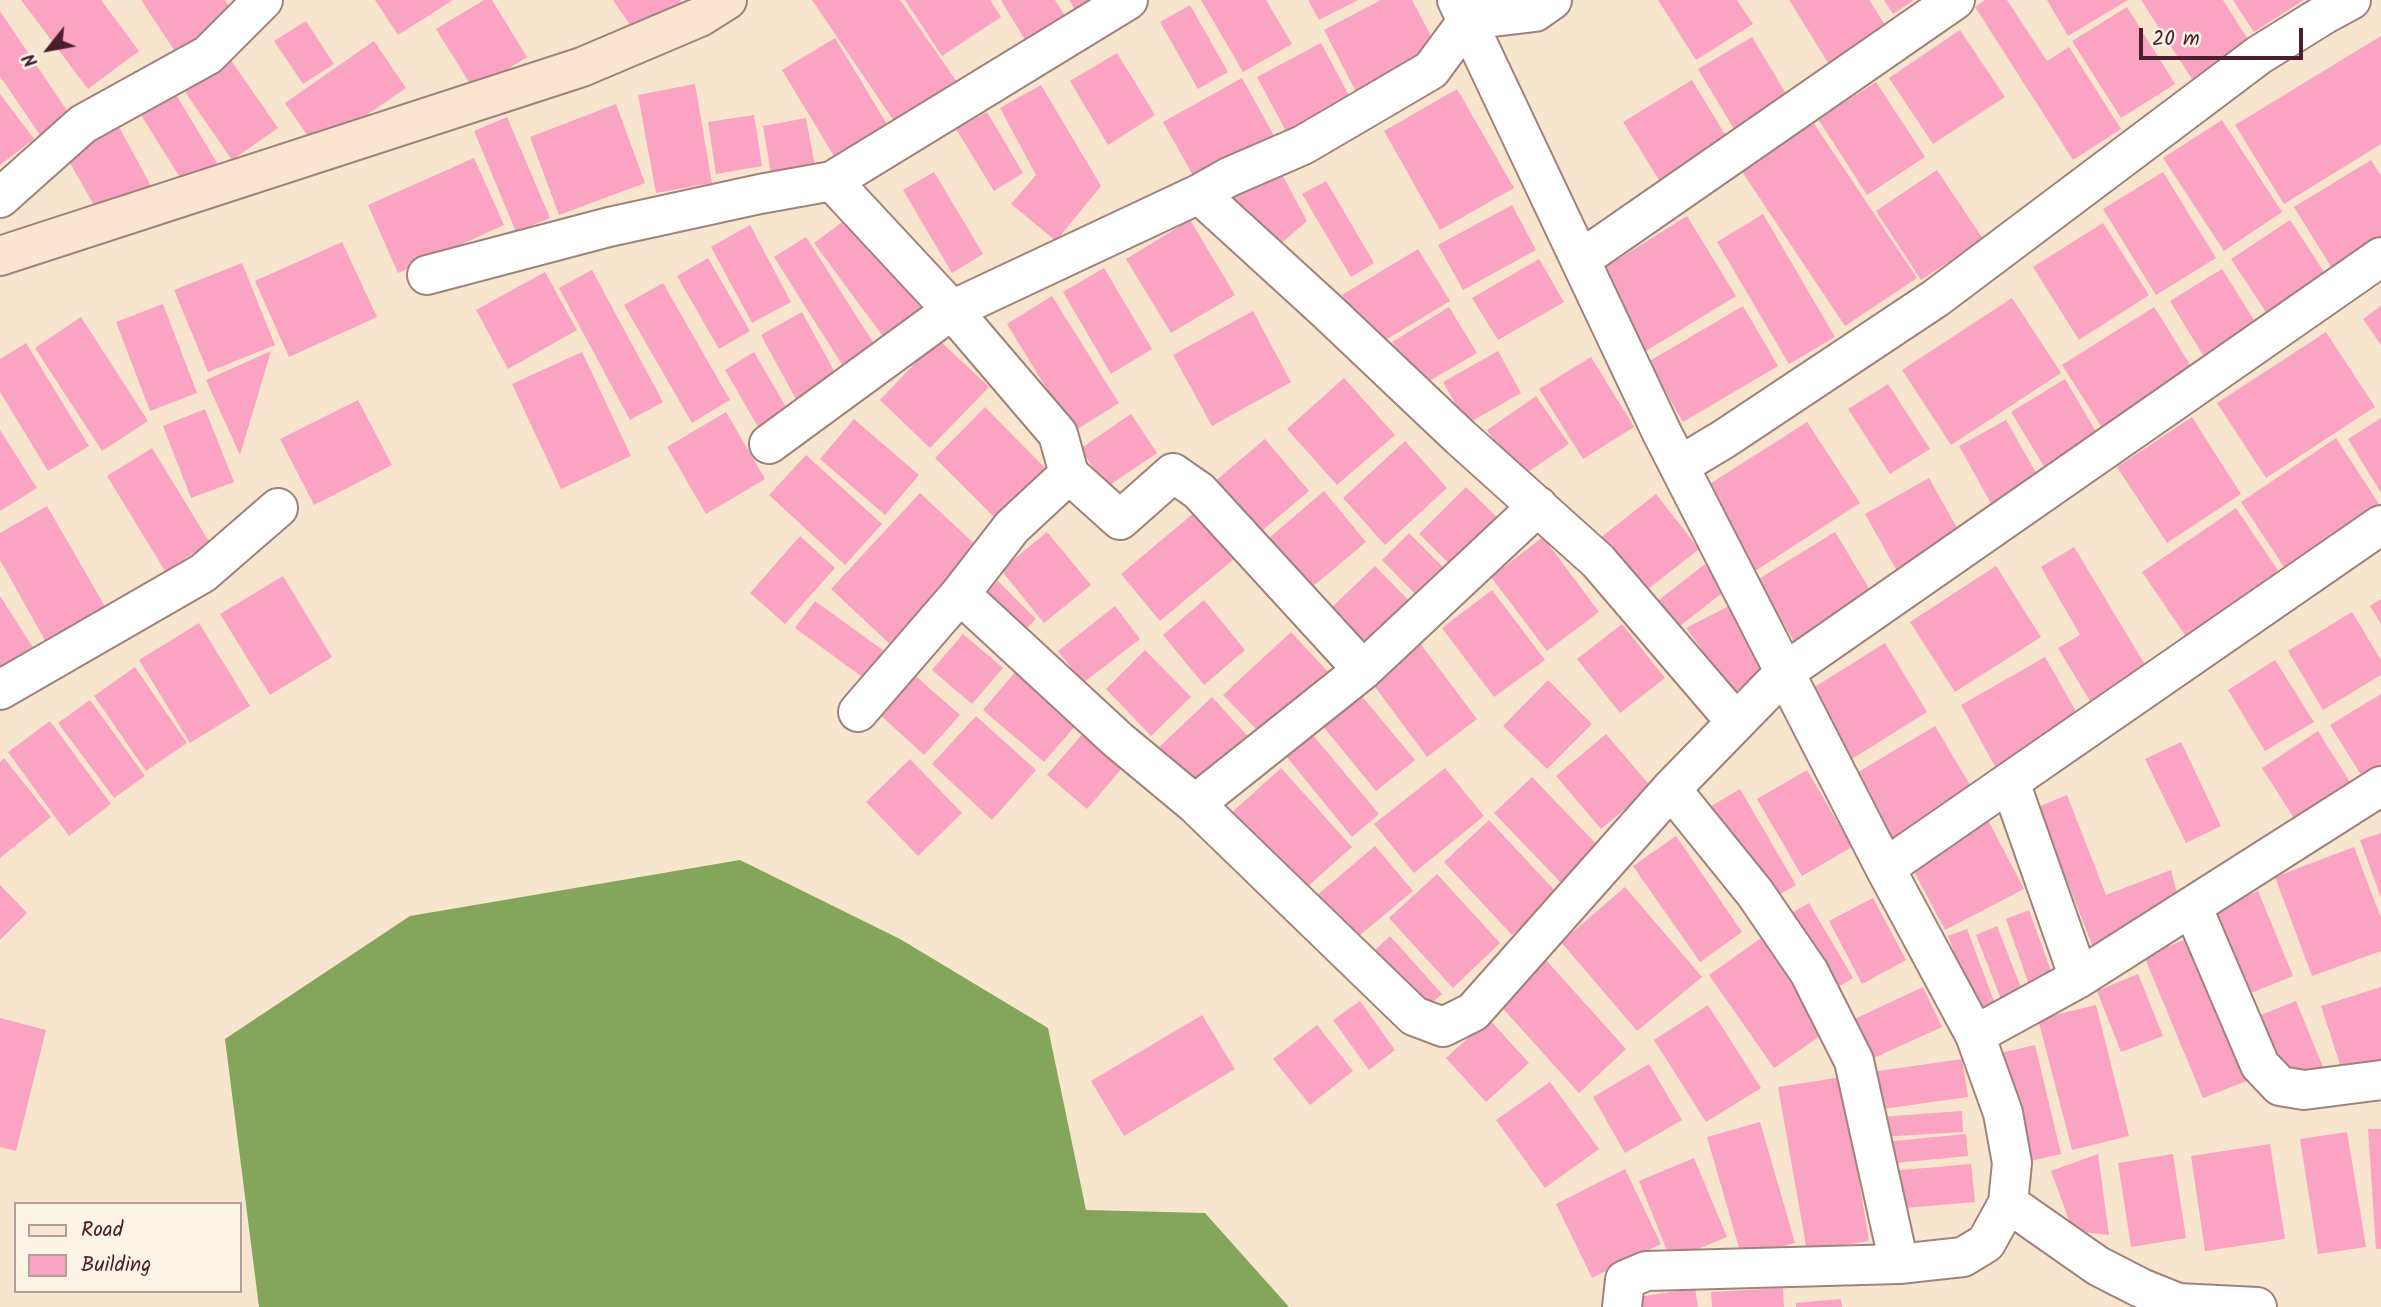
<!DOCTYPE html>
<html>
<head>
<meta charset="utf-8">
<style>
  body { margin:0 }
  #map { position:relative; width:2381px; height:1307px; overflow:hidden; background:#f7e6cd; font-family:Kalam,sans-serif }
  canvas { display:block }
  .legend { position:absolute; left:14px; top:1202px; width:228px; height:91px; box-sizing:border-box; background:#fcf5e5; border:2px solid #b59f9b; margin:0; padding:9px 12px; list-style:none; font-size:21px; color:#4a1f2b }
  .legend li { display:flex; align-items:center; gap:14px; height:35px }
  .legend b { width:35px; border:2px solid #b59f9b }
  .north { position:absolute; left:14px; top:14px; width:70px; height:70px; -webkit-text-stroke:5px #fcf5e5; paint-order:stroke; rotate:239deg; font-size:19px; font-weight:700; line-height:28px; text-align:center; color:#4a1f2b }
  .north::after { content:''; display:block; margin:auto; width:24px; height:32px; background:#4a1f2b; clip-path:polygon(50% 0,100% 100%,50% 72%,0 100%) }
  .scale { position:absolute; left:2139px; top:28px; width:164px; height:32px; box-sizing:border-box; border:4px solid #4a1f2b; border-top:0; padding-left:9px; font-size:21px; line-height:24px; white-space:nowrap; color:#4a1f2b; -webkit-text-stroke:5px #fcf5e5; paint-order:stroke }
</style>
</head>
<body>
<div id="map">
<canvas width="2381" height="1307"></canvas>
<ul class="legend">
<li><b style="height:9px;background:#fce5d0"></b>Road</li>
<li><b style="height:19px;background:#fba3c2"></b>Building</li>
</ul>
<div class="north">N</div>
<div class="scale">20 m</div>
</div>
<script>
const g = document.querySelector('canvas').getContext('2d');
g.lineJoin = 'round';
function fill(path, color) {
  g.fillStyle = color;
  g.fill(path, 'evenodd');
}
function toPath(rows) {
  const path = new Path2D();
  for (const r of rows) {
    path.moveTo(r[0], r[1]);
    for (let i = 2; i < r.length; i += 2) path.lineTo(r[i], r[i + 1]);
  }
  return path;
}
function trace(path, color, width, dash) {
  g.strokeStyle = color;
  g.lineWidth = width;
  g.lineCap = dash ? 'butt' : 'round';
  g.setLineDash(dash || []);
  g.stroke(path);
}
const forest = toPath([
  [740,860,900,939,1048,1028,1086,1210,1205,1213,1289,1307,259,1307,225,1039,410,916]
]);
const building = toPath([
  [21,0,101,0,139,51,88,89],
  [141,0,225,0,234,14,176,53],
  [375,0,453,0,398,35],
  [484,0,492,0,527,57,474,90,436,29],
  [613,0,680,0,685,7,639,38],
  [812,0,900,0,957,82,896,124],
  [905,0,990,0,1001,17,942,56],
  [1001,0,1055,0,1065,16,1025,40],
  [1069,0,1092,0,1077,13],
  [1201,0,1266,0,1292,44,1243,72],
  [1308,0,1358,0,1319,20],
  [1381,0,1412,0,1438,49,1356,92,1324,30],
  [1658,0,1737,0,1753,24,1696,60],
  [1789,0,1869,0,1889,31,1832,69],
  [1884,0,1914,0,1893,14],
  [1985,0,2007,0,2047,61,2069,47,2121,129,2073,160,1975,7],
  [2047,0,2128,0,2068,36],
  [2141,0,2223,0,2249,41,2192,79],
  [2233,0,2304,0,2254,32],
  [1190,5,1228,72,1198,89,1160,22],
  [2127,7,2175,84,2121,118,2072,41],
  [0,11,72,118,42,138,0,76],
  [306,21,334,64,303,84,274,41],
  [1960,30,2005,97,1933,144,1889,78],
  [2381,36,2381,144,2284,204,2235,125],
  [1752,37,1791,102,1737,134,1698,69],
  [835,38,890,129,837,161,782,70],
  [374,41,406,88,317,149,285,103],
  [1321,43,1352,101,1288,135,1257,77],
  [1117,53,1155,115,1108,145,1070,81],
  [230,59,278,128,232,160,185,92],
  [1242,78,1277,141,1199,186,1163,122],
  [1692,80,1732,146,1664,188,1623,122],
  [1876,82,1925,157,1867,195,1818,119],
  [169,83,219,166,186,187,134,104],
  [695,84,712,183,656,193,638,95],
  [1041,85,1101,186,1056,241,1011,204,1036,175,1000,108],
  [1457,89,1514,188,1440,230,1384,131],
  [0,94,34,139,0,165],
  [616,104,645,183,559,215,530,137],
  [987,112,1023,173,994,191,956,129],
  [754,115,762,166,716,174,708,122],
  [507,117,550,218,516,232,474,131],
  [806,118,816,172,772,180,763,126],
  [2222,120,2282,212,2224,251,2163,158],
  [1813,122,1917,278,1845,326,1741,170],
  [119,127,151,186,99,214,66,156],
  [474,158,504,225,398,273,368,205],
  [2371,160,2381,176,2381,251,2338,278,2294,207],
  [1278,167,1307,221,1278,246,1224,196],
  [1937,170,1983,239,1921,280,1876,211],
  [934,172,983,254,952,273,903,190],
  [2163,172,2216,258,2156,295,2103,209],
  [1326,181,1374,263,1351,277,1302,194],
  [1512,205,1536,250,1463,290,1438,245],
  [1763,214,1835,337,1789,364,1717,242],
  [852,215,928,318,890,346,814,243],
  [1687,216,1736,296,1646,351,1596,273],
  [1190,220,1235,295,1171,333,1126,259],
  [2290,220,2332,284,2273,323,2231,259],
  [2103,223,2149,295,2079,340,2033,267],
  [750,225,791,302,752,323,711,247],
  [806,237,880,353,848,374,774,257],
  [342,242,377,317,289,357,255,281],
  [1418,249,1450,301,1374,347,1342,295],
  [708,258,750,331,719,349,677,276],
  [1539,259,1564,302,1498,340,1472,298],
  [242,263,275,345,208,372,174,290],
  [1104,268,1152,349,1111,374,1063,292],
  [2222,269,2259,328,2206,360,2170,301],
  [592,270,663,402,630,420,559,288],
  [545,272,577,330,508,369,476,310],
  [663,283,730,400,692,423,624,305],
  [1052,296,1119,403,1073,432,1007,324],
  [2012,298,2061,373,1951,445,1902,370],
  [163,304,197,393,150,411,116,322],
  [1743,306,1778,366,1683,422,1648,362],
  [2381,306,2381,345,2363,319],
  [1449,307,1477,353,1419,387,1392,342],
  [2154,307,2196,374,2104,431,2062,365],
  [1253,311,1291,382,1212,426,1173,355],
  [802,312,839,380,798,403,761,335],
  [81,317,148,421,102,451,35,348],
  [2326,332,2375,407,2266,478,2217,403],
  [938,339,989,387,930,448,880,400],
  [26,343,89,446,48,471,0,392,0,359],
  [271,351,240,455,206,380],
  [1498,351,1521,393,1467,424,1443,382],
  [582,352,631,456,561,489,512,384],
  [754,352,790,414,761,432,725,370],
  [1591,357,1634,427,1583,459,1539,389],
  [1344,378,1395,435,1337,485,1287,429],
  [2065,379,2101,440,2048,473,2011,412],
  [1888,384,1930,449,1890,474,1848,409],
  [1536,396,1569,444,1519,478,1487,430],
  [358,400,392,465,314,505,280,439],
  [985,407,1049,472,999,522,935,458],
  [205,409,234,482,191,498,163,426],
  [726,412,765,479,706,514,667,447],
  [1131,414,1157,453,1107,487,1080,449],
  [2192,417,2241,494,2167,543,2117,467],
  [2381,418,2381,493,2348,439],
  [854,419,919,475,885,515,820,459],
  [2006,420,2040,480,1993,507,1959,446],
  [1807,422,1860,503,1755,571,1702,489],
  [0,430,37,488,0,511],
  [2336,438,2381,507,2286,570,2241,502],
  [1265,439,1309,491,1257,535,1214,482],
  [1405,441,1447,488,1385,545,1343,498],
  [152,448,210,543,165,571,107,476],
  [806,455,882,524,845,565,769,495],
  [1929,478,1961,535,1897,571,1865,514],
  [1466,487,1505,525,1459,573,1419,534],
  [1324,491,1366,542,1305,593,1262,544],
  [920,493,981,550,891,645,831,589],
  [1656,494,1699,549,1638,597,1595,542],
  [47,506,111,617,51,651,0,560,0,533],
  [1201,507,1240,554,1160,621,1121,574],
  [2236,508,2281,575,2187,638,2142,572],
  [1047,532,1091,585,1044,623,1001,570],
  [1835,532,1873,595,1795,643,1757,580],
  [1409,533,1455,579,1427,606,1382,560],
  [800,536,835,568,785,624,750,593],
  [1543,537,1599,612,1547,651,1491,577],
  [2074,547,2147,668,2090,701,2058,648,2080,635,2041,567],
  [1705,564,1726,590,1666,637,1646,610],
  [1375,566,1414,606,1368,649,1330,609],
  [1996,566,2041,637,1955,692,1910,622],
  [283,576,332,657,270,695,220,614],
  [998,581,1036,619,1004,651,966,614],
  [1492,590,1545,660,1494,697,1442,628],
  [0,596,46,668,0,697],
  [2381,599,2381,624,2370,606],
  [1204,600,1245,650,1204,685,1163,635],
  [815,601,891,656,872,684,795,628],
  [1733,604,1767,665,1734,693,1686,628],
  [1115,606,1140,639,1083,683,1058,651],
  [2352,612,2381,660,2381,675,2323,710,2288,651],
  [199,623,250,706,190,743,139,660],
  [1622,624,1665,678,1620,713,1577,659],
  [1291,632,1328,672,1261,734,1223,695],
  [963,634,1003,668,972,704,932,670],
  [1419,642,1477,719,1427,757,1370,680],
  [1885,643,1927,712,1847,762,1805,693],
  [1145,650,1191,697,1151,736,1106,689],
  [2045,657,2081,720,1996,768,1961,705],
  [2275,660,2314,722,2265,751,2228,690],
  [1021,665,1082,718,1044,762,983,710],
  [135,667,187,743,146,771,94,696],
  [912,673,960,715,924,755,878,713],
  [1548,680,1592,724,1547,769,1503,726],
  [1360,694,1415,760,1376,791,1322,725],
  [2381,694,2381,767,2363,778,2330,725],
  [1212,697,1252,741,1197,793,1156,750],
  [90,700,145,776,114,798,58,723],
  [976,716,1036,770,992,820,932,764],
  [50,721,111,804,69,836,8,752],
  [1091,724,1130,759,1087,809,1047,775],
  [1935,726,1976,795,1891,846,1850,777],
  [2318,731,2353,787,2297,823,2262,768],
  [1312,734,1379,814,1352,837,1286,756],
  [1606,734,1651,787,1601,829,1556,776],
  [2181,742,2221,826,2186,843,2145,759],
  [4,758,51,817,0,858,0,762],
  [910,759,962,813,918,856,866,802],
  [1281,768,1352,847,1297,896,1227,817],
  [1445,768,1484,816,1414,873,1374,824],
  [1807,770,1852,847,1802,876,1757,799],
  [1532,777,1602,850,1565,887,1494,813],
  [1740,789,1796,885,1765,903,1708,808],
  [2067,795,2106,895,2171,870,2180,905,2093,947,2038,807],
  [1489,820,1557,893,1512,935,1444,862],
  [1988,820,2024,889,1945,930,1909,862],
  [2381,833,2381,898,2360,840],
  [1676,836,1742,932,1700,962,1633,866],
  [1375,846,1413,891,1341,951,1303,907],
  [2354,847,2381,918,2381,951,2312,976,2275,877],
  [1437,874,1500,943,1453,988,1389,918],
  [0,885,27,913,0,940],
  [1625,887,1702,977,1637,1031,1561,942],
  [2258,891,2293,976,2241,997,2206,913],
  [1873,898,1906,960,1862,984,1829,921],
  [1809,903,1853,978,1825,995,1781,919],
  [2029,910,2052,974,2028,982,2006,919],
  [1997,926,2025,998,2004,1007,1976,935],
  [1967,929,2001,1020,1982,1027,1948,936],
  [2199,934,2257,1077,2203,1098,2144,956],
  [1390,936,1442,994,1409,1023,1358,966],
  [1764,936,1830,1029,1774,1068,1709,975],
  [1545,959,1626,1049,1579,1093,1497,1002],
  [2138,974,2163,1036,2121,1052,2097,991],
  [1923,987,1942,1027,1865,1062,1846,1023],
  [2381,987,2381,1072,2346,1083,2321,1006],
  [1360,1001,1395,1050,1369,1070,1333,1020],
  [2296,1001,2327,1077,2290,1084,2256,1017],
  [1708,1005,1761,1088,1706,1122,1654,1040],
  [2096,1005,2129,1136,2072,1150,2038,1019],
  [1202,1015,1235,1069,1124,1136,1091,1081],
  [0,1018,46,1030,16,1151,0,1147],
  [1489,1019,1529,1063,1486,1102,1446,1058],
  [1317,1025,1353,1071,1310,1105,1273,1059],
  [2035,1045,2061,1154,2026,1162,2000,1053],
  [1962,1059,1968,1097,1876,1110,1871,1072],
  [1649,1064,1682,1120,1625,1153,1593,1097],
  [1842,1077,1869,1241,1807,1251,1778,1087],
  [1550,1082,1599,1149,1545,1188,1496,1120],
  [1962,1111,1963,1132,1880,1137,1879,1117],
  [1760,1122,1795,1243,1742,1258,1707,1137],
  [2368,1129,2381,1129,2381,1249,2376,1249],
  [2347,1132,2366,1247,2318,1254,2300,1139],
  [1966,1134,1968,1156,1885,1164,1884,1142],
  [2270,1144,2285,1239,2205,1251,2191,1156],
  [2098,1154,2109,1235,2073,1231,2051,1171],
  [2173,1154,2186,1238,2131,1247,2118,1163],
  [1694,1158,1727,1237,1671,1260,1639,1181],
  [1971,1164,1975,1202,1894,1209,1890,1171],
  [1625,1169,1661,1244,1592,1278,1556,1204],
  [1695,1288,1698,1307,1641,1307,1639,1297],
  [1783,1288,1784,1307,1712,1307,1711,1292],
  [1841,1299,1842,1307,1796,1307,1796,1303]
]);
const street = toPath([
  [1457,0,1662,433,1885,868,1975,1035,2003,1113,2012,1163,2008,1203,1986,1243,1963,1257,1899,1264,1646,1271,1625,1280,1622,1307],
  [832,181,952,310,1058,434,1069,474,1120,520,1173,473,1199,491,1363,670],
  [1199,194,1326,310,1460,437,1598,561,1736,722],
  [0,198,83,124,208,55,263,0],
  [1580,260,1955,0],
  [427,275,609,227,760,194,832,181,1128,0],
  [769,444,952,310,1199,194,1229,177,1303,145,1431,70,1468,20,1535,12,1552,0],
  [1679,466,1724,439,1936,298,2259,55,2325,14,2351,0],
  [960,594,1118,740,1195,804,1414,1016,1443,1027,1473,1012,1671,789,1785,672,2381,257],
  [0,690,203,573,278,508],
  [858,712,960,594,1012,527,1069,474],
  [2010,782,2079,978],
  [1671,789,1755,893,1809,972,1854,1061,1899,1264],
  [1195,804,1363,670,1538,506],
  [1885,868,2381,525],
  [2192,906,2260,1065,2280,1086,2304,1090,2381,1080],
  [1975,1035,2079,978,2381,786],
  [2008,1203,2098,1266,2141,1288,2178,1303,2257,1307]
]);
const secondary = toPath([
  [0,256,582,67,700,17,727,0]
]);
fill(forest, '#83a65b');
fill(building, '#fba3c2');
trace(street, '#a0827c', 42);
trace(secondary, '#a0827c', 42);
trace(street, '#fff', 38);
trace(secondary, '#fce5d0', 38);
</script>
</body>
</html>
